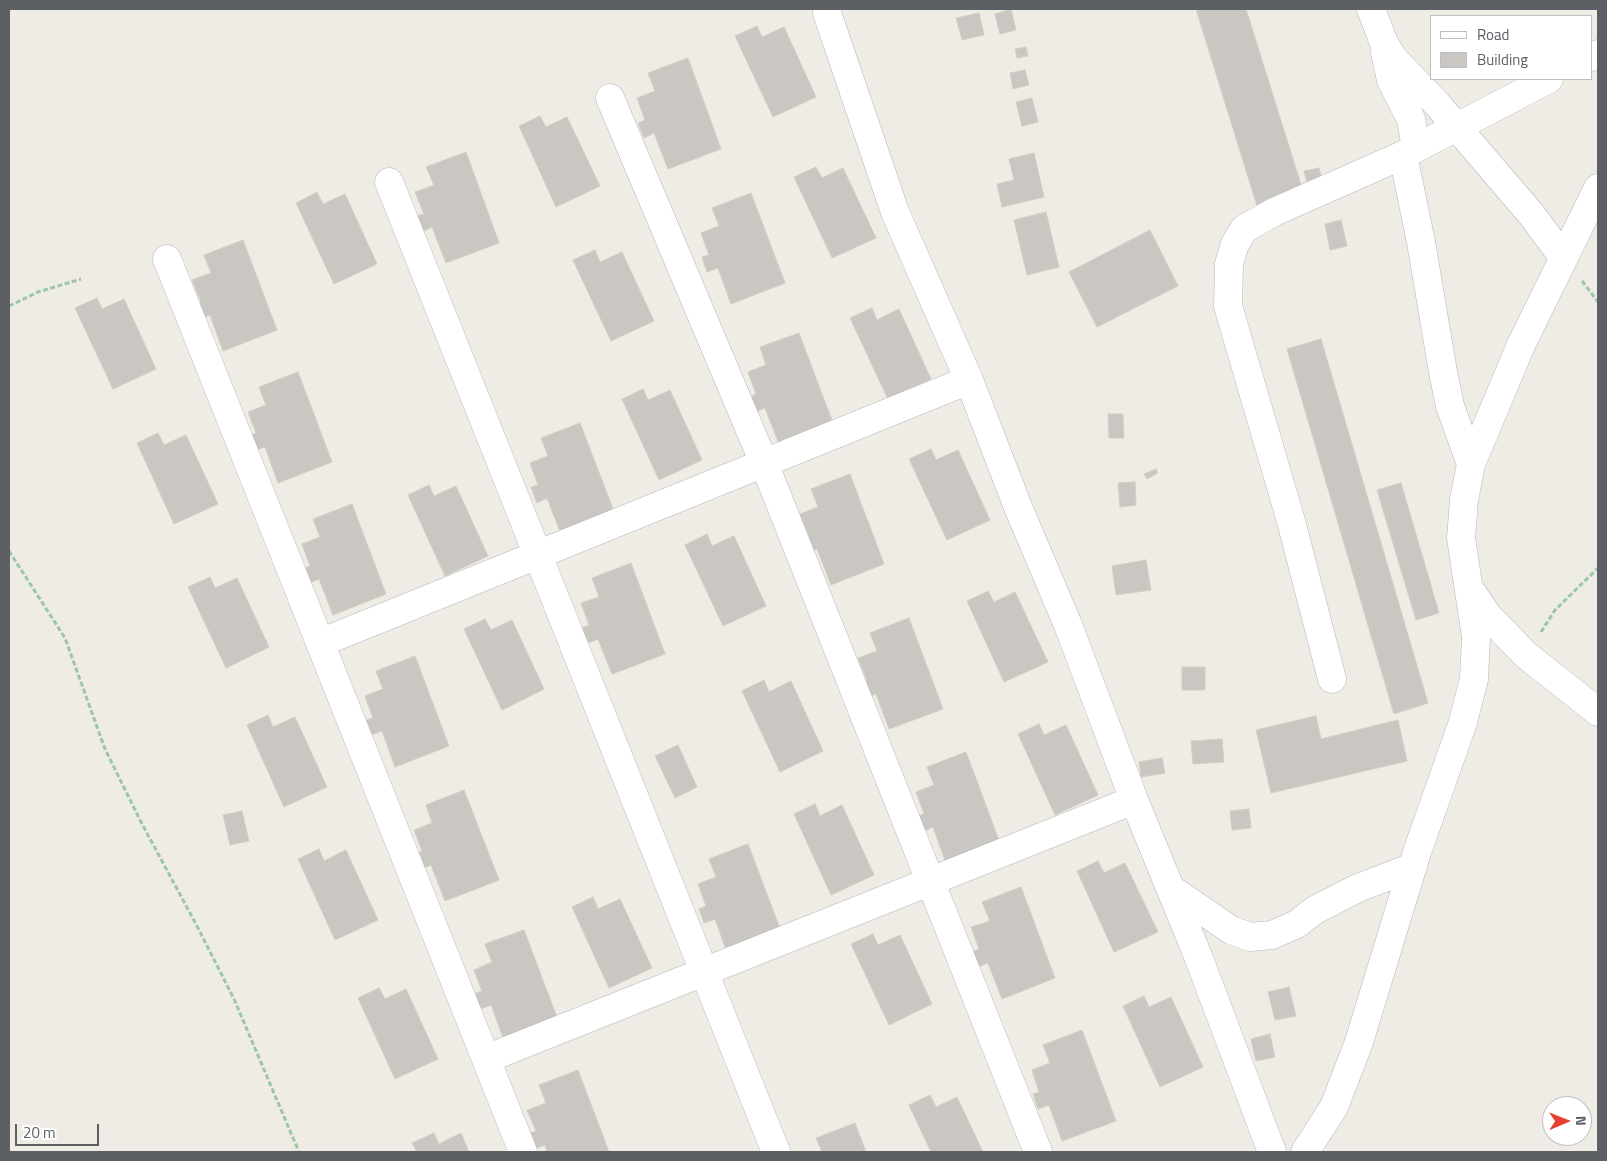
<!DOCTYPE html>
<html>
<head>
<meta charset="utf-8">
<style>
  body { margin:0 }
  #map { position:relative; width:1607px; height:1161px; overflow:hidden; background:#efece5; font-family:"Titillium Web",sans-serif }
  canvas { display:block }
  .frame { position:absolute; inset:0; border:10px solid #5c6065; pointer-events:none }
  .legend { position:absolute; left:1430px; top:15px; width:162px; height:65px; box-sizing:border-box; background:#fff; border:1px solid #bebfc1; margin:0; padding:6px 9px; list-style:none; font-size:15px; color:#5c6065 }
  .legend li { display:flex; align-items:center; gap:10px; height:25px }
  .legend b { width:25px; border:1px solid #bebfc1 }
  .north { position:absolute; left:1542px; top:1096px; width:50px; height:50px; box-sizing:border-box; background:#fff; border:1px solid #bebfc1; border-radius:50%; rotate:89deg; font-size:14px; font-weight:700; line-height:20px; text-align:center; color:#5c6065 }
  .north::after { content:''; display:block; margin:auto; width:18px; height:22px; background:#e64034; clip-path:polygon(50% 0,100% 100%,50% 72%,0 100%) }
  .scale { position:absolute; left:15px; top:1124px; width:84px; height:22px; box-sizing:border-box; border:2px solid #5c6065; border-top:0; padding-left:6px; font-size:15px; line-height:18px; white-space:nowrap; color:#5c6065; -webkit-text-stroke:4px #fff; paint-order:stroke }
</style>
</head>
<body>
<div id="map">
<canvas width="1607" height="1161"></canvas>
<div class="frame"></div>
<ul class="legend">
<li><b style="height:6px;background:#fff"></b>Road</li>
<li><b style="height:14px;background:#cac7c2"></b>Building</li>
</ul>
<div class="north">N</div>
<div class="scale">20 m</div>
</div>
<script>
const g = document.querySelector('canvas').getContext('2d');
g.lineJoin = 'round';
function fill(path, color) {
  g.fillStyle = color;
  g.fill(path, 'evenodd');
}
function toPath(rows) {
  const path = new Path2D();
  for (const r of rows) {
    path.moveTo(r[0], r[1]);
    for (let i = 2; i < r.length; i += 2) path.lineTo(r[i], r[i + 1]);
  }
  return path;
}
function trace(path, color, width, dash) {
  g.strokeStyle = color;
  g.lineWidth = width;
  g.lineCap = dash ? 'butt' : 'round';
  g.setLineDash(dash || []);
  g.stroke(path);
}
const building = toPath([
  [1011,9,1016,30,1000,34,995,14,1011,9],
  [1196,9,1246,9,1303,191,1257,206,1196,9],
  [979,13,984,35,962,40,956,18,979,13],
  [757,26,762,37,784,27,816,97,773,117,735,36,757,26],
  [1026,47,1028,56,1017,58,1015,49,1026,47],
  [688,58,721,149,668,169,654,133,644,138,638,123,645,120,637,98,655,91,648,73,688,58],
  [1025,70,1029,85,1013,89,1010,73,1025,70],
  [1032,98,1038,122,1022,126,1016,102,1032,98],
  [540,116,546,127,567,117,600,186,556,207,519,126,540,116],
  [466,152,499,243,446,263,432,227,422,232,416,216,424,214,415,192,434,185,426,167,466,152],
  [1034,153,1044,197,1002,207,997,184,1014,180,1009,159,1034,153],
  [816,167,822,178,843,168,876,238,832,258,794,177,816,167],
  [1319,168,1323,183,1308,187,1304,171,1319,168],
  [317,192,323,204,345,194,377,264,334,284,296,203,317,192],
  [751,193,785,283,731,304,718,268,707,272,702,257,709,255,701,233,719,226,712,208,751,193],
  [1046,212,1059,267,1027,275,1014,220,1046,212],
  [1341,220,1347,246,1330,250,1325,224,1341,220],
  [1150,230,1178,286,1097,327,1069,272,1150,230],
  [243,240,277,330,223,351,210,315,200,319,194,304,201,302,192,280,211,273,204,255,243,240],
  [595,250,600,262,622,252,654,321,611,341,573,260,595,250],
  [97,298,102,309,124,299,156,369,113,389,75,308,97,298],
  [872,308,877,320,899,309,931,379,888,399,850,318,872,308],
  [799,333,833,423,779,444,765,408,755,412,750,397,756,394,748,372,766,365,760,347,799,333],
  [1321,339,1428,703,1394,714,1287,349,1321,339],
  [298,372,332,462,278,483,265,447,254,451,249,436,256,433,248,412,266,405,259,387,298,372],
  [643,389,648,400,670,390,702,460,659,480,622,399,643,389],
  [1108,414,1123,414,1124,438,1109,438,1108,414],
  [580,423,615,514,561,534,547,498,537,503,531,487,538,485,530,463,548,456,541,438,580,423],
  [158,433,164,445,186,435,218,504,174,524,137,443,158,433],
  [931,449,936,460,958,450,990,520,947,540,909,459,931,449],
  [1156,469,1158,473,1147,479,1144,474,1156,469],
  [850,474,884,564,831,585,817,549,807,553,801,538,808,535,800,514,818,507,811,489,850,474],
  [1135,482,1136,505,1120,507,1118,483,1135,482],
  [1401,483,1439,613,1416,620,1377,490,1401,483],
  [429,485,434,496,456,486,488,556,445,576,408,495,429,485],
  [352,504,386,594,333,615,319,579,309,583,303,569,310,566,302,544,320,537,313,519,352,504],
  [707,534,712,546,734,536,766,606,723,626,685,545,707,534],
  [1146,560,1151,590,1116,595,1112,566,1146,560],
  [631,563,665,654,612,674,598,639,588,643,582,628,589,625,581,603,599,597,592,578,631,563],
  [210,577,215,588,237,578,269,647,226,668,188,587,210,577],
  [988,591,994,602,1015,592,1048,662,1004,682,967,601,988,591],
  [909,618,943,709,889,729,876,694,865,698,860,683,867,680,858,658,877,651,870,633,909,618],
  [485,619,491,630,512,620,544,689,502,710,464,629,485,619],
  [415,656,449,746,395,767,382,731,371,735,366,720,373,718,365,696,383,689,376,671,415,656],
  [1182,667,1205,667,1205,690,1182,690,1182,667],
  [764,680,769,692,791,681,823,751,780,772,742,691,764,680],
  [268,715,273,727,295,717,327,787,284,807,247,725,268,715],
  [1316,716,1321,739,1398,720,1407,761,1271,793,1256,730,1316,716],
  [1039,724,1044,735,1066,725,1098,795,1055,815,1018,734,1039,724],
  [1222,739,1224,762,1193,764,1191,741,1222,739],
  [678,745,697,787,675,798,655,756,678,745],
  [966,752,1000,843,946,863,933,827,922,832,916,817,924,814,916,792,934,785,927,767,966,752],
  [1162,758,1165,773,1141,777,1139,762,1162,758],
  [464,790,499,880,445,901,431,865,421,869,415,854,422,851,414,830,432,823,426,805,464,790],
  [815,804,820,816,842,805,874,875,831,895,794,814,815,804],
  [1249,809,1251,828,1232,830,1230,811,1249,809],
  [242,811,249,841,230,845,223,815,242,811],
  [748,844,782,934,728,955,715,919,704,923,699,909,706,906,698,884,716,877,709,859,748,844],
  [319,849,324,861,346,850,378,920,335,940,298,859,319,849],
  [1098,861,1104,873,1125,863,1158,932,1114,952,1077,871,1098,861],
  [1021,887,1055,978,1002,999,988,963,978,967,972,952,979,949,971,927,990,921,982,902,1021,887],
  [593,897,598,909,620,899,652,968,609,988,572,907,593,897],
  [524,930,558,1020,504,1040,491,1005,480,1009,474,994,482,991,474,970,492,962,485,944,524,930],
  [873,934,878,945,900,935,932,1004,889,1025,851,944,873,934],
  [1289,987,1296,1016,1275,1020,1268,992,1289,987],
  [379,988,385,999,406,989,438,1059,395,1079,358,998,379,988],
  [1144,996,1149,1007,1171,997,1203,1067,1160,1087,1123,1006,1144,996],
  [1082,1030,1116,1121,1062,1141,1049,1105,1038,1109,1033,1094,1039,1092,1032,1070,1050,1063,1043,1045,1082,1030],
  [1270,1034,1275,1057,1256,1061,1251,1039,1270,1034],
  [578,1070,609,1152,547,1152,545,1145,534,1149,528,1134,536,1131,527,1110,546,1103,539,1085,578,1070],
  [930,1095,936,1107,957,1097,983,1152,931,1152,909,1105,930,1095],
  [855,1123,866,1152,822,1152,816,1138,855,1123],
  [434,1133,439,1144,461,1133,469,1152,417,1152,412,1143,434,1133]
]);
const path = toPath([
  [1582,281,1598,302],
  [9,306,38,292,81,279],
  [9,551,65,638,105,749,141,822,197,926,234,999,299,1152],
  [1541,632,1555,610,1598,568]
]);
const minor = toPath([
  [1371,9,1384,43,1393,58,1437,104,1531,214,1563,257],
  [827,13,895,212,969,380,1018,507,1068,625,1134,800,1198,956,1272,1152],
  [1385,52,1391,80,1411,119,1416,148],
  [1591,57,1598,54],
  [610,98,764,463,1038,1152],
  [1403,155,1421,242,1443,372,1450,406,1471,464],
  [389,182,776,1152],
  [167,259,523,1152],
  [1471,591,1488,616,1526,655,1598,712],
  [320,643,969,380],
  [1332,679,1291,521,1228,306,1229,264,1235,244,1244,229,1274,212,1403,155,1549,79],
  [1171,889,1231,930,1250,937,1272,935,1297,924,1315,910,1358,888,1413,867],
  [486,1059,1134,800],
  [1305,1152,1334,1107,1359,1042,1417,852,1463,722,1474,679,1476,637,1461,538,1464,500,1471,464,1521,345,1598,188]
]);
fill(building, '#cac7c2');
trace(building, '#d3cec3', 1);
trace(minor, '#b5b7bb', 29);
trace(path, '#9bc6a7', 3, [5, 2.5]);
trace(minor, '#fff', 28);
</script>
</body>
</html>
